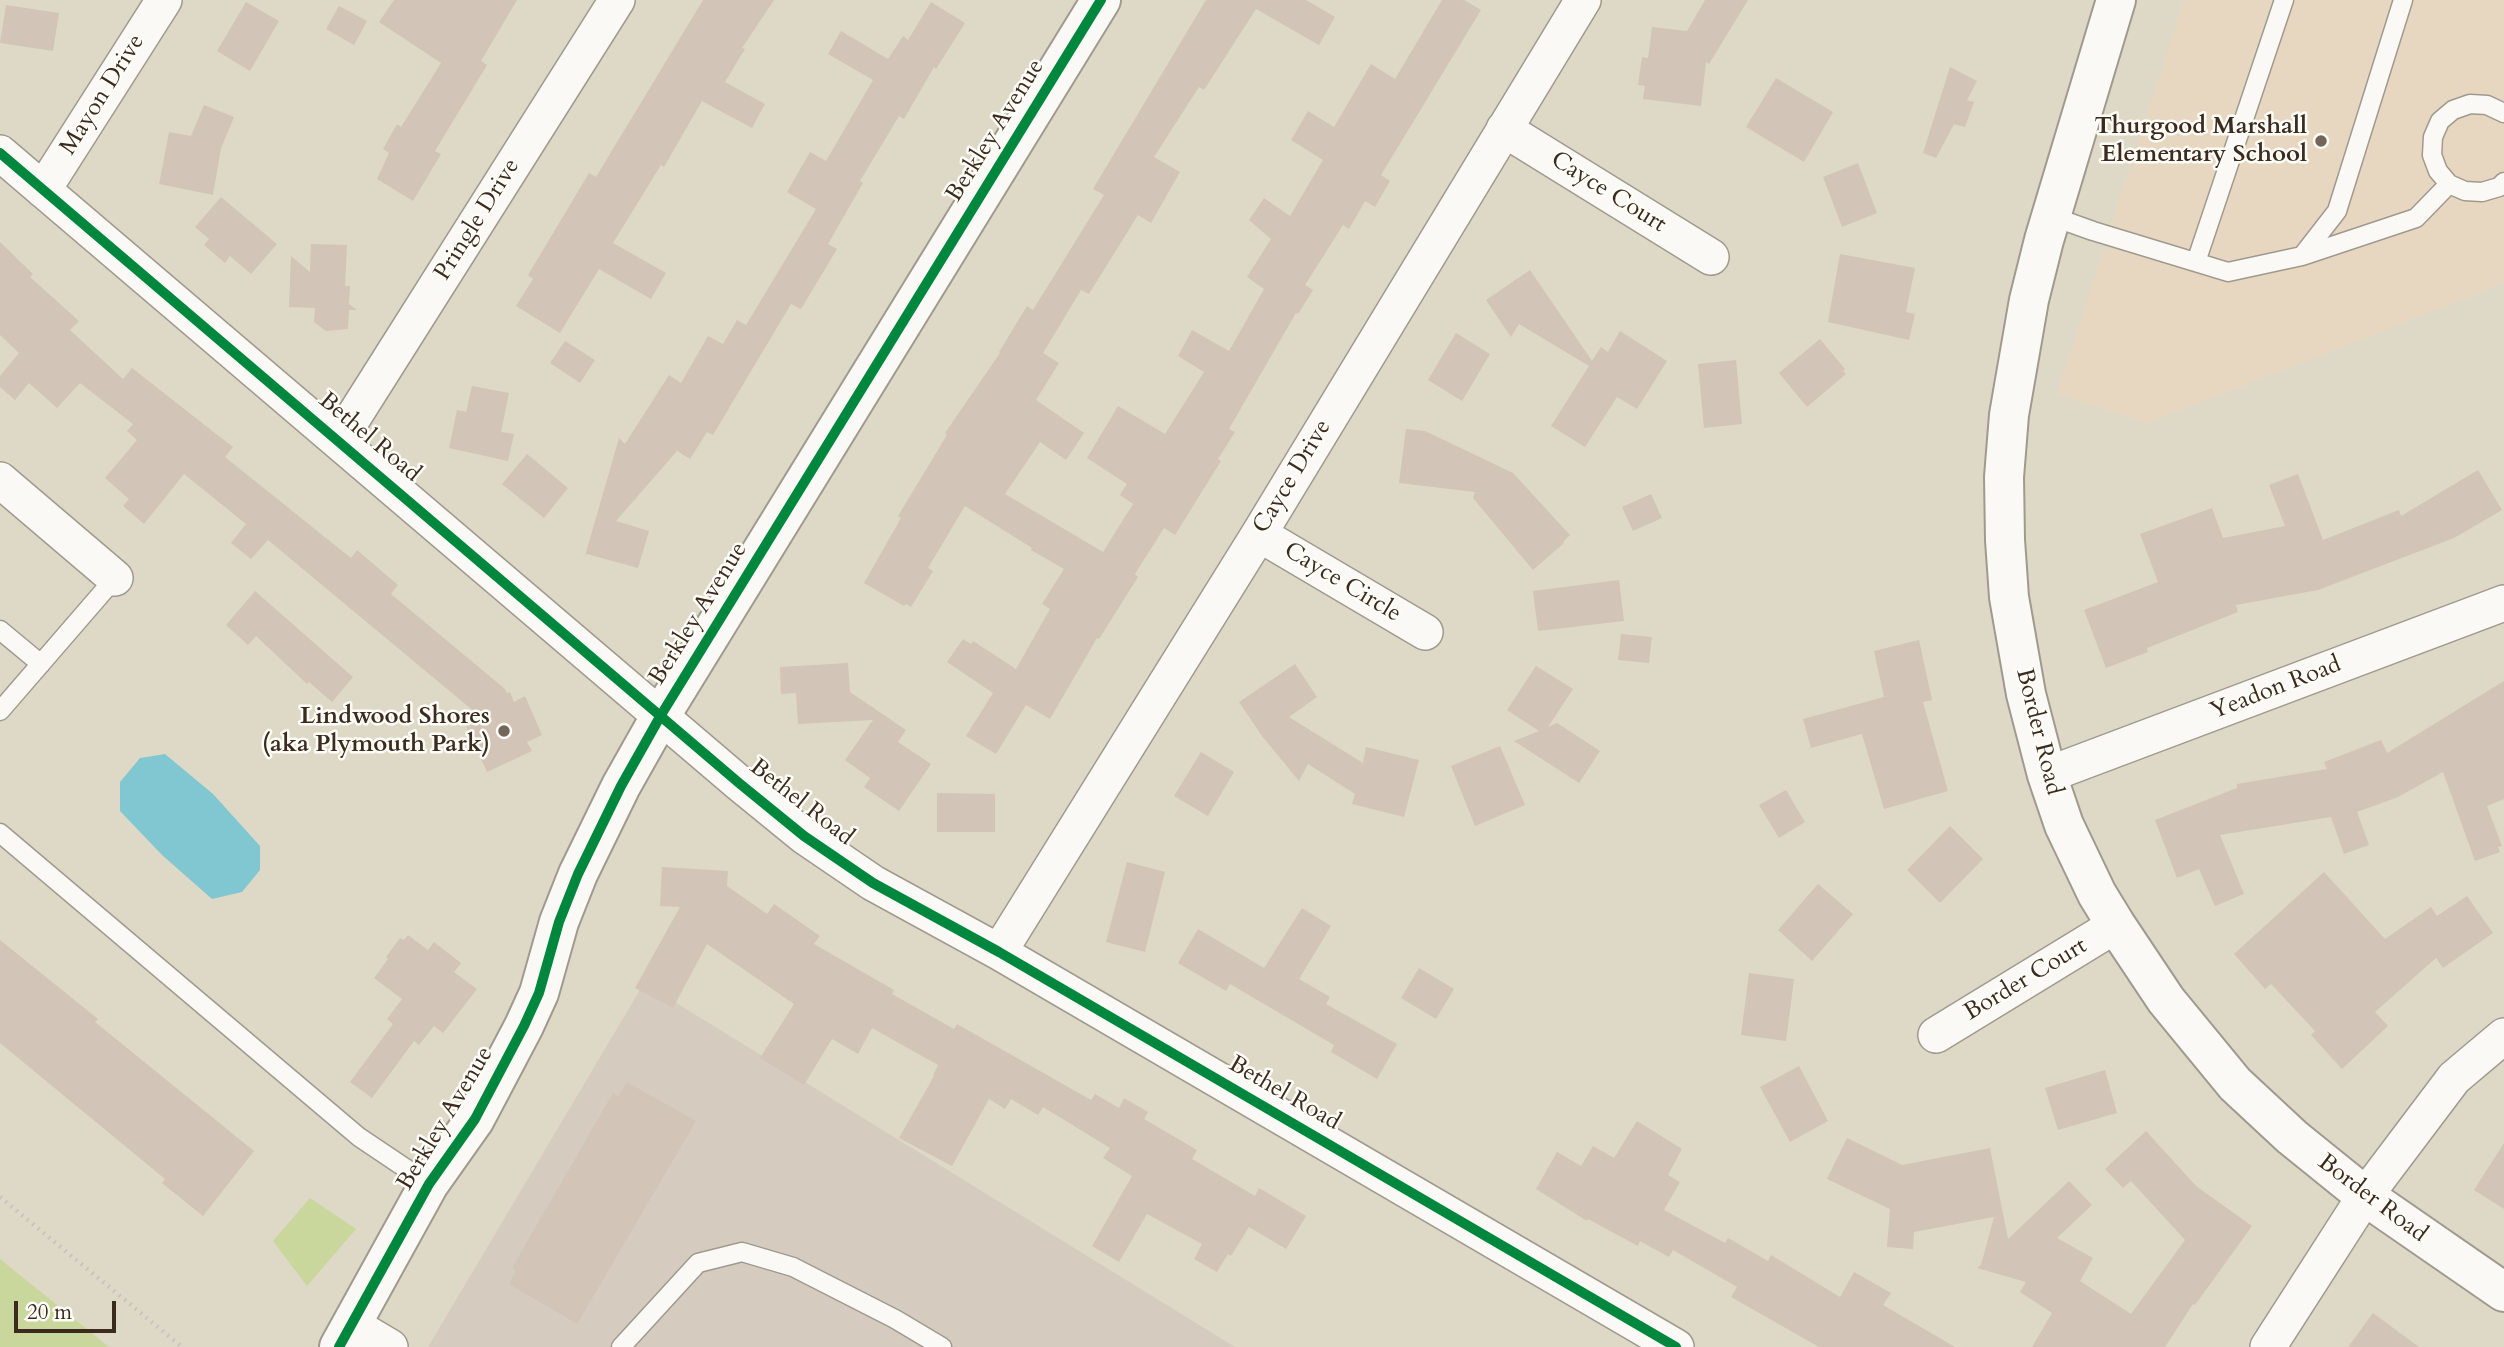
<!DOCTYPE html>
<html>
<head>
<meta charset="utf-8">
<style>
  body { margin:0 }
  #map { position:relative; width:2504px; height:1347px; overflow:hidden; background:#ded9c6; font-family:Cardo,serif }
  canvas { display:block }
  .scale { position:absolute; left:14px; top:1301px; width:102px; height:32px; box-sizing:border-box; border:4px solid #3b2a1e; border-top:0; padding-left:9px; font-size:21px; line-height:24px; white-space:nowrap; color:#3b2a1e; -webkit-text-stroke:5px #fdfcf7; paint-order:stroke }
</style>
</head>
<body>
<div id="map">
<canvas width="2504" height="1347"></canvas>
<div class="scale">20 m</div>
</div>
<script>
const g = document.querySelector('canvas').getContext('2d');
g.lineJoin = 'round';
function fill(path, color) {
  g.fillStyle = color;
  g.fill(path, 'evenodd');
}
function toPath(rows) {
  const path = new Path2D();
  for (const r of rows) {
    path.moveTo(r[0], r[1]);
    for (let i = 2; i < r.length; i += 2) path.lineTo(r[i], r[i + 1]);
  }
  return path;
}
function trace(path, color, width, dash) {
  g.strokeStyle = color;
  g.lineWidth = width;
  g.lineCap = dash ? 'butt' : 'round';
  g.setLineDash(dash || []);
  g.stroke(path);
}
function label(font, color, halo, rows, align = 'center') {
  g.font = font + ' Cardo,serif';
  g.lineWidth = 5;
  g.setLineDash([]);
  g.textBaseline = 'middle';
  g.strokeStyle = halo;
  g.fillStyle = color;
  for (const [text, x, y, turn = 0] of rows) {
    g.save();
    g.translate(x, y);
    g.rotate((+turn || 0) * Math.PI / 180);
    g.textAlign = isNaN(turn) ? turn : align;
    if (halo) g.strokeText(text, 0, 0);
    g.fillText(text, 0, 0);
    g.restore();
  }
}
const built = toPath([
  [2184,0,2504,0,2504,283,2148,423,2057,394]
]);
const industrial = toPath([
  [644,983,1235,1347,428,1347]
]);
const green = toPath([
  [310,1198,356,1229,307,1286,273,1241],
  [0,1259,109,1347,0,1347]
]);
const water = toPath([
  [165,754,213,794,260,846,260,870,242,892,212,899,162,855,120,811,120,782,140,758]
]);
const building = toPath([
  [394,0,517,0,481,61,487,65,435,151,441,154,413,201,377,179,389,153,383,149,397,124,401,127,441,63,379,22],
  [703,0,774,0,742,48,745,49,725,82,765,104,752,128,702,101,664,167,661,165,613,243,666,273,651,299,599,269,560,333,516,306,533,279,528,275,589,173,596,177],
  [1206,0,1306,0,1335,17,1319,45,1256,9,1204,90,1199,87,1154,157,1180,172,1151,223,1138,215,1089,294,1081,290,1043,353,1059,363,1036,400,1084,433,1066,460,1040,442,1005,494,1103,552,1133,504,1120,495,1127,484,1087,458,1118,406,1165,434,1204,372,1178,356,1192,330,1229,351,1264,289,1247,277,1271,239,1249,220,1264,198,1290,216,1323,160,1291,140,1308,111,1334,127,1371,64,1395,79,1442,0,1464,0,1481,10,1381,175,1390,181,1375,207,1365,201,1349,229,1343,225,1305,285,1313,290,1298,314,1296,313,1229,429,1235,432,1218,459,1221,461,1175,535,1164,528,1135,574,1138,577,1099,639,1097,638,1050,719,1026,705,996,754,966,736,993,693,947,662,963,639,971,644,973,641,1016,669,1050,609,1042,604,1064,569,1031,550,1032,548,965,506,928,568,933,571,911,607,906,604,904,606,864,583,901,518,898,516,947,435,945,433,1000,353,999,352,1027,306,1033,310,1104,195,1093,189],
  [1705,0,1748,0,1709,64,1706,62,1701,106,1643,99,1645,86,1638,85,1642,57,1648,58,1652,27,1687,31],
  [246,2,279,21,250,71,217,51],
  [931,2,965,23,936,69,934,67,904,119,899,116,860,181,863,183,828,244,837,249,801,309,791,304,713,435,707,432,690,459,677,451,616,521,649,531,638,568,587,554,585,556,619,438,625,444,669,375,681,383,708,336,723,344,737,320,746,325,816,209,787,192,810,152,826,161,873,80,828,54,841,31,888,59,903,36,908,40],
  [6,5,59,13,53,51,0,43],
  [339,6,367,21,354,45,326,29],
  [1950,67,1977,81,1967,100,1974,102,1965,127,1954,124,1936,158,1923,153],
  [1776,78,1833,112,1804,162,1746,127],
  [204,105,234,117,221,148,213,195,159,184,169,132,191,136],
  [1858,163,1877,213,1842,227,1823,177],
  [221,197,277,244,251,274,230,256,225,263,204,245,209,239,195,227],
  [0,242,33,274,30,277,79,321,70,330,123,379,132,368,211,430,233,447,225,457,351,558,357,550,398,585,391,594,505,689,507,693,510,692,514,702,525,696,542,735,527,742,532,751,487,772,466,726,482,718,268,540,251,559,231,543,246,524,184,474,144,524,123,506,129,499,105,478,137,440,127,431,133,424,80,383,57,408,29,383,15,400,0,387,0,376,19,353,0,335],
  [311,244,347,245,345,286,350,286,349,304,357,310,349,310,348,329,326,331,314,322,315,308,289,307,291,256,310,272],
  [1840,254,1915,268,1906,312,1915,314,1909,340,1828,322],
  [1530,270,1592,361,1601,347,1608,352,1620,331,1667,361,1637,409,1617,397,1585,447,1551,426,1589,366,1519,324,1511,337,1486,300],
  [1456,333,1490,354,1462,401,1428,380],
  [1820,339,1845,369,1843,371,1846,374,1807,407,1779,373],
  [565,341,595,360,580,383,550,363],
  [1736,360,1742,424,1704,428,1698,364],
  [472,386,509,393,501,432,514,434,508,461,449,448,457,410,466,412],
  [1406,429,1425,431,1513,473,1570,535,1563,542,1564,543,1533,570,1473,498,1475,492,1399,483],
  [527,454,568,488,544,518,502,484],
  [2478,470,2502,510,2454,538,2318,590,2236,605,2238,612,2147,648,2148,652,2106,668,2084,610,2158,582,2140,534,2212,508,2223,538,2285,526,2269,485,2298,474,2323,540,2399,510,2401,516],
  [1651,494,1662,518,1633,531,1622,507],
  [1619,580,1624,621,1538,631,1533,591],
  [255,591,353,677,332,702,309,682,307,684,256,636,248,645,226,625],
  [1621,634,1652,637,1649,663,1618,660],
  [1919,640,1932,700,1923,702,1948,791,1884,809,1862,734,1811,748,1803,719,1884,697,1874,651],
  [848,663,850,692,906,730,898,742,931,764,899,811,864,787,870,778,845,760,873,720,798,724,796,693,781,694,780,667],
  [1295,664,1317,697,1289,717,1363,763,1366,747,1419,760,1404,817,1352,804,1355,794,1308,764,1299,781,1262,736,1239,702],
  [1536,666,1573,689,1548,727,1557,723,1600,751,1579,783,1514,741,1539,731,1507,710],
  [2504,681,2504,799,2487,806,2502,846,2498,847,2500,852,2475,861,2443,772,2398,797,2357,812,2369,845,2344,854,2331,817,2220,835,2244,894,2215,906,2199,869,2177,878,2155,820,2237,788,2237,784,2327,769,2324,762,2381,740,2387,753],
  [1500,746,1525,805,1475,826,1451,766],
  [1201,752,1234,772,1208,816,1174,796],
  [1786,790,1805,822,1779,838,1759,805],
  [937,793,995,794,995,832,937,832],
  [1950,826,1983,859,1940,903,1907,870],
  [1127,862,1165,872,1145,952,1106,942],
  [662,867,728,871,727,886,767,914,774,904,820,936,814,944,894,990,892,994,954,1029,957,1024,1091,1100,1095,1094,1119,1108,1124,1098,1148,1112,1144,1119,1197,1150,1192,1159,1255,1196,1259,1188,1306,1216,1286,1249,1249,1227,1231,1256,1228,1254,1217,1272,1194,1259,1202,1244,1147,1214,1119,1262,1092,1246,1132,1176,1103,1158,1110,1148,1043,1107,1038,1115,1011,1099,1005,1109,989,1099,952,1166,899,1138,934,1076,933,1075,938,1065,872,1028,858,1054,832,1039,804,1085,760,1058,794,1004,707,944,673,1008,635,988,680,907,660,906],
  [2324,872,2385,939,2431,907,2437,916,2467,896,2493,933,2443,968,2436,958,2375,1012,2388,1026,2342,1069,2311,1035,2315,1031,2271,984,2265,989,2234,954],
  [1818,884,1853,914,1812,961,1778,930],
  [1302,908,1331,926,1299,979,1330,997,1326,1004,1397,1044,1377,1079,1331,1052,1334,1045,1230,984,1226,991,1178,963,1198,929,1264,968],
  [408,935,428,950,434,942,461,963,454,972,477,989,443,1033,434,1026,419,1045,414,1041,372,1098,350,1082,393,1024,387,1019,402,999,374,978,388,959,386,957,400,938,404,940],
  [0,940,98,1019,95,1022,254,1151,203,1216,162,1183,165,1179,0,1043],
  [1419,968,1454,989,1436,1019,1401,998],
  [1749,973,1794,979,1786,1041,1741,1035],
  [1799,1066,1828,1121,1790,1142,1760,1087],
  [2105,1070,2117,1113,2058,1130,2045,1088],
  [627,1082,696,1121,577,1324,509,1284,516,1271,512,1268,613,1093,618,1097],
  [1637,1121,1682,1149,1668,1175,1680,1182,1664,1210,1725,1243,1728,1238,1768,1261,1771,1255,1840,1297,1854,1272,1891,1293,1883,1305,1955,1347,1819,1347,1731,1297,1737,1287,1673,1250,1669,1257,1640,1241,1638,1246,1588,1219,1587,1221,1536,1189,1557,1152,1581,1166,1593,1146,1614,1158],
  [2146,1131,2196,1186,2252,1226,2195,1305,2193,1304,2165,1347,2032,1347,2052,1313,2020,1292,2026,1282,1977,1268,1981,1265,1994,1217,1914,1232,1913,1249,1887,1247,1890,1209,1827,1179,1847,1138,1902,1165,1990,1148,2008,1239,2069,1181,2092,1205,2057,1238,2093,1258,2080,1281,2131,1314,2185,1240,2131,1181,2123,1188,2105,1169],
  [2504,1143,2504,1209,2474,1190],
  [2373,1313,2419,1347,2348,1347]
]);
const path = toPath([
  [0,1197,182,1347]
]);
const service = toPath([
  [2504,113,2487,105,2470,104,2453,110,2440,121,2433,137,2432,155,2438,171,2449,184,2465,191,2482,192,2499,187,2504,182],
  [2051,216,2093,231,2228,272,2302,256,2337,211,2403,0],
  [2302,256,2416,218,2449,184],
  [2196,262,2284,0],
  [0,630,41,664],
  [0,711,115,578],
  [0,833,359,1137,429,1184],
  [621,1347,698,1263,742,1252,793,1267,895,1319,942,1347]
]);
const minor = toPath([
  [1504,129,1711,257],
  [0,153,739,783,804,836,873,883,999,952,1676,1347],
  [43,190,164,0],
  [339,440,617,0],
  [0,480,115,578],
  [1259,534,1425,632],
  [2047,775,2504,603],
  [999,952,1259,534,1583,0],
  [1936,1035,2116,925],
  [353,1325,390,1347],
  [2268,1347,2365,1196,2454,1078,2504,1036]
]);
const tertiary = toPath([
  [2116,0,2044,240,2029,300,2009,415,2004,477,2005,540,2009,597,2026,694,2047,775,2064,825,2097,894,2116,925,2166,1000,2235,1084,2292,1137,2365,1196,2504,1292],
  [339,1347,429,1184,475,1119,524,1026,539,993,559,922,578,874,621,786,661,715,1101,0]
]);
const cycleway = toPath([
  [0,153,739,783,804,836,873,883,999,952,1676,1347],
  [339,1347,429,1184,475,1119,524,1026,539,993,559,922,578,874,621,786,661,715,1101,0]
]);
const markers = [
  [2321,141,7,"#746759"],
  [504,731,7,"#746759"]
];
const streetNames = [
  ["Mayon Drive",103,95,-58],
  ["Berkley Avenue",996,131,-58],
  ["Cayce Court",1608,193,32],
  ["Pringle Drive",478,220,-58],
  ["Bethel Road",369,438,40],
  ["Cayce Drive",1293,477,-59],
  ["Cayce Circle",1342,583,31],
  ["Berkley Avenue",699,614,-58],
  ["Yeadon Road",2276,689,-21],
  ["Border Road",2038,732,76],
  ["Bethel Road",801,803,38],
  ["Border Court",2026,980,-31],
  ["Bethel Road",1284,1094,30],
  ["Berkley Avenue",446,1119,-59],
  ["Border Road",2372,1199,37]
];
const poiNames = [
  ["Thurgood Marshall",2307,127],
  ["Elementary School",2307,155],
  ["Lindwood Shores",490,717],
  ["(aka Plymouth Park)",490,745]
];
fill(built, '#e8d7c0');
fill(industrial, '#d5ccbf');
fill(green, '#c9d69c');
fill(water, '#80c7d1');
fill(building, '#d2c4b7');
trace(service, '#a09a8e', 21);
trace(minor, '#a09a8e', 38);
trace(tertiary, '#a09a8e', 42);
trace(path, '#c8c5c1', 4.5, [2, 5]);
trace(service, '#faf9f6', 18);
trace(minor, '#faf9f6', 35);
trace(tertiary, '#faf9f6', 38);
trace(cycleway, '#00873e', 10);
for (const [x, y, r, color] of markers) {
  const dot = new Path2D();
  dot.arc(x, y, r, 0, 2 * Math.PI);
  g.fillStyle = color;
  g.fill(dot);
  trace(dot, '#fdfcf7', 2.5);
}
label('24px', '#3b2a1e', '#fdfcf7', streetNames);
label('bold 24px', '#3b2a1e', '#fdfcf7', poiNames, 'right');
</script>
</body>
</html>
